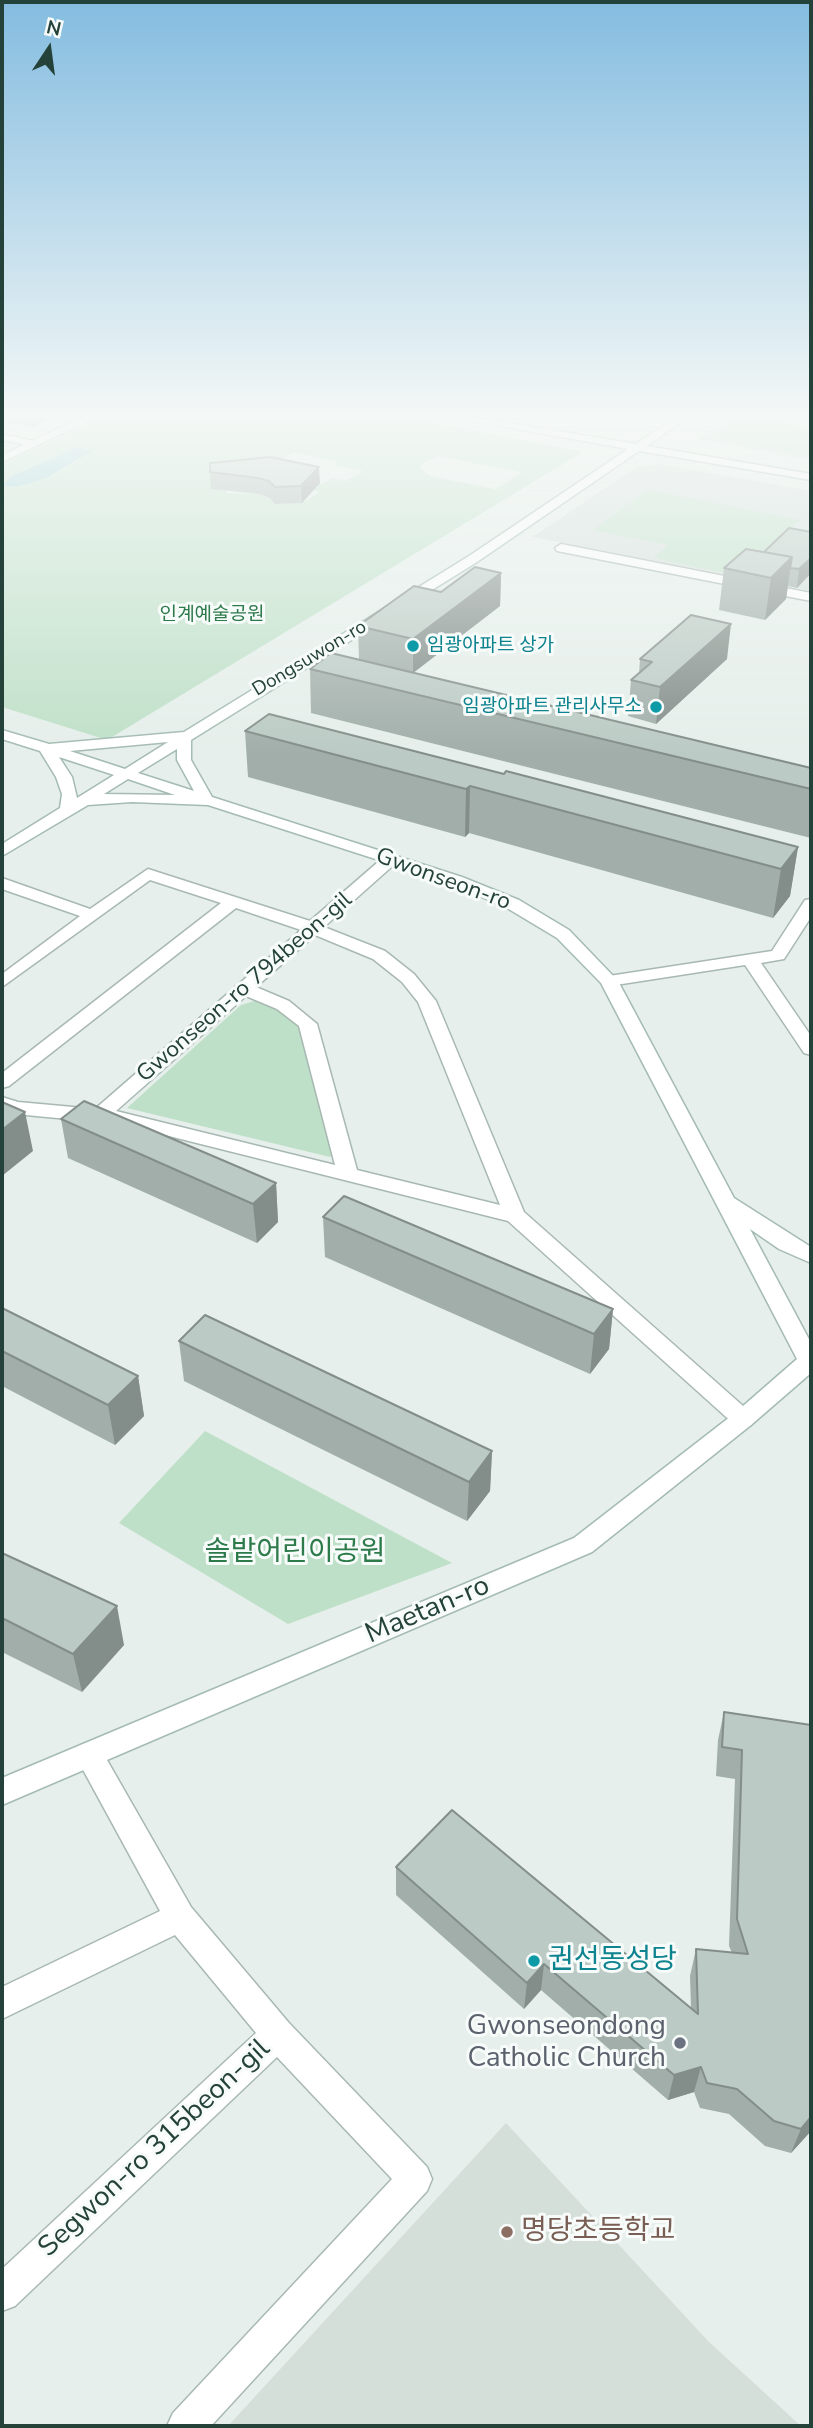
<!DOCTYPE html>
<html>
<head>
<meta charset="utf-8">
<style>
  body { margin:0 }
  #map { position:relative; width:813px; height:2428px; overflow:hidden; background:#e6efeb; font-family:"Nunito Sans",sans-serif }
  canvas { display:block }
  .frame { position:absolute; inset:0; border:4px solid #24423a; pointer-events:none }
  .north { position:absolute; left:14px; top:14px; width:70px; height:70px; -webkit-text-stroke:5px #f7fbf9; paint-order:stroke; rotate:13deg; font-size:19px; font-weight:700; line-height:28px; text-align:center; color:#24423a }
  .north::after { content:''; display:block; margin:auto; width:24px; height:32px; background:#24423a; clip-path:polygon(50% 0,100% 100%,50% 72%,0 100%) }
</style>
</head>
<body>
<div id="map">
<canvas width="813" height="2428"></canvas>
<div class="frame"></div>
<div class="north">N</div>
</div>
<script>
const g = document.querySelector('canvas').getContext('2d');
g.lineJoin = 'round';
function fill(path, color) {
  g.fillStyle = color;
  g.fill(path, 'evenodd');
}
function toPath(rows) {
  const path = new Path2D();
  for (const r of rows) {
    path.moveTo(r[0], r[1]);
    for (let i = 2; i < r.length; i += 2) path.lineTo(r[i], r[i + 1]);
  }
  return path;
}
function trace(path, color, width, dash) {
  g.strokeStyle = color;
  g.lineWidth = width;
  g.lineCap = dash ? 'butt' : 'round';
  g.setLineDash(dash || []);
  g.stroke(path);
}
function label(font, color, halo, rows, align = 'center') {
  g.font = font + ' "Nunito Sans","Noto Sans KR",sans-serif';
  g.lineWidth = 6;
  g.setLineDash([]);
  g.textBaseline = 'middle';
  g.strokeStyle = halo;
  g.fillStyle = color;
  for (const [text, x, y, turn = 0] of rows) {
    g.save();
    g.translate(x, y);
    g.rotate((+turn || 0) * Math.PI / 180);
    g.textAlign = isNaN(turn) ? turn : align;
    if (halo) g.strokeText(text, 0, 0);
    g.fillText(text, 0, 0);
    g.restore();
  }
}
const built = toPath([
  [733,415,811,415,811,460,698,439],
  [659,464,811,491,811,591,533,537,636,467],
  [506,2123,709,2342,801,2426,228,2426]
]);
const green = toPath([
  [108,415,394,415,583,452,107,740,2,707,2,464],
  [294,452,338,462,335,465,363,471,346,481,332,478,322,484,271,473,266,468],
  [63,453,79,460,47,478,11,487,10,477,24,474],
  [437,456,521,472,521,473,496,489,430,476,421,469,421,465],
  [226,488,311,489,320,492,302,503,276,504,270,498,259,494,226,493],
  [744,415,811,428,811,457,711,438],
  [648,490,800,520,736,575,654,558,668,545,593,530],
  [261,999,297,1023,335,1148,330,1157,127,1108,241,1005],
  [205,1431,452,1563,288,1624,119,1523]
]);
const water = toPath([
  [78,447,92,451,47,478,16,487,3,486,10,477]
]);
const street = toPath([
  [2,434,38,442,39,444,34,447,2,440,2,434],
  [561,544,811,593,811,601,557,551,555,548,561,544],
  [391,854,397,856,397,862,324,927,385,951,414,974,436,1001,524,1212,751,1413,755,1419,751,1425,743,1428,735,1425,508,1221,121,1124,15,1114,2,1110,2,1097,18,1102,95,1109,301,930,236,908,9,1086,2,1088,2,1073,221,903,150,880,2,987,2,974,80,916,2,889,2,878,90,909,148,869,310,921,385,856,391,854],
  [315,935,373,959,402,982,418,1002,500,1205,357,1170,317,1024,289,1001,256,987,315,935],
  [246,996,277,1009,299,1026,335,1165,116,1111,246,996],
  [811,899,811,917,784,959,761,963,811,1036,811,1055,804,1053,745,965,609,986,600,981,609,976,772,951,805,900,811,899],
  [89,1742,99,1746,191,1907,289,2023,427,2167,432,2179,427,2191,211,2426,167,2426,173,2413,392,2179,277,2057,15,2306,2,2311,2,2269,256,2033,175,1935,2,2019,2,1987,160,1911,75,1755,79,1746,89,1742]
]);
const secondary = toPath([
  [87,415,101,415,2,462,2,455,87,415],
  [438,415,462,415,636,444,679,415,691,415,647,446,811,474,811,480,639,451,477,562,191,740,191,760,212,797,462,877,519,900,569,930,618,981,734,1198,811,1247,811,1263,779,1249,750,1229,811,1343,811,1373,751,1425,592,1552,2,1805,2,1778,574,1538,735,1413,797,1359,601,983,557,938,507,908,450,883,208,805,132,802,88,805,2,856,2,844,60,808,62,794,56,777,40,751,2,739,2,730,49,744,184,732,469,556,628,449,438,415],
  [168,742,125,769,70,751,168,742],
  [177,749,177,760,194,791,138,773,177,749],
  [59,757,114,775,77,798,72,777,59,757],
  [128,779,175,795,104,794,128,779]
]);
const wall = toPath([
  [2,415,57,415,33,427,2,422],
  [782,415,811,415,811,421],
  [210,472,320,483,302,503,275,504,270,498,259,494,211,489],
  [811,532,811,573,797,588,788,586,786,599,765,620,719,610,724,568],
  [501,573,500,606,413,673,811,768,811,838,311,713,310,669,359,660,358,626,441,592],
  [640,659,727,659,656,724,628,716,631,680,639,674],
  [245,731,504,774,798,847,790,896,773,918,469,833,465,837,248,777],
  [61,1119,276,1183,278,1222,257,1243,68,1158],
  [323,1217,613,1309,609,1349,590,1374,325,1257],
  [2,1308,138,1376,144,1416,115,1445,2,1386],
  [179,1341,492,1451,490,1491,467,1521,184,1381],
  [2,1553,124,1645,82,1692,2,1652],
  [724,1712,811,1725,811,2131,791,2153,765,2146,729,2114,700,2108,694,2092,668,2100,541,1990,524,2009,396,1895,396,1867,691,2008,690,1976,696,1949,732,1953,729,1946,735,1779,716,1776,718,1740]
]);
const shadedWall = toPath([
  [31,415,57,415,33,427],
  [319,467,320,483,302,503,301,486],
  [792,557,786,599,765,620,771,578],
  [811,558,811,573,797,588,799,569],
  [501,573,500,606,413,673,413,639],
  [731,624,727,659,656,724,660,687],
  [470,786,469,833,465,837,466,789],
  [798,847,790,896,773,918,781,869],
  [25,1112,33,1151,2,1176,2,1130],
  [276,1183,278,1222,257,1243,253,1204],
  [613,1309,609,1349,590,1374,594,1334],
  [138,1376,144,1416,115,1445,108,1405],
  [492,1451,490,1491,467,1521,469,1482],
  [117,1606,124,1645,82,1692,73,1654],
  [544,1964,541,1990,524,2009,527,1983],
  [701,2067,694,2092,668,2100,674,2075],
  [811,2117,811,2131,791,2153,801,2129]
]);
const building = toPath([
  [270,457,319,467,301,486,275,487,269,481,258,478,210,472,210,463,270,457],
  [789,528,811,532,811,558,799,569,790,568,792,557,764,552,789,528],
  [746,549,792,557,771,578,724,568,746,549],
  [475,567,501,573,413,639,358,626,414,586,441,592,475,567],
  [691,615,731,624,660,687,631,680,652,662,640,659,691,615],
  [331,653,811,768,811,789,310,669,331,653],
  [269,714,504,774,506,771,798,847,781,869,470,786,466,789,245,731,269,714],
  [84,1101,276,1183,253,1204,61,1119,84,1101],
  [2,1102,25,1112,2,1130,2,1102],
  [344,1196,613,1309,594,1334,323,1217,344,1196],
  [2,1308,138,1376,108,1405,2,1351,2,1308],
  [205,1315,492,1451,469,1482,179,1341,205,1315],
  [2,1553,117,1606,73,1654,2,1618,2,1553],
  [724,1712,811,1725,811,2117,801,2129,774,2121,737,2089,707,2083,701,2067,674,2075,544,1964,527,1983,396,1867,452,1810,698,2014,696,1949,748,1954,737,1919,742,1750,722,1747,724,1712]
]);
const markers = [
  [413,646,7,"#0f9aa8"],
  [656,707,7,"#0f9aa8"],
  [534,1961,7,"#0f9aa8"],
  [680,2043,7,"#6b7280"],
  [507,2232,7,"#8d6e63"]
];
const farParknames = [
  ["인계예술공원",212,615]
];
const farCulturenames = [
  ["임광아파트 상가",427,646],
  ["임광아파트 관리사무소",642,707,"right"]
];
const farStreetnames = [
  ["Dongsuwon-ro",310,659,-31]
];
const streetNames = [
  ["Gwonseon-ro",443,880,20],
  ["Gwonseon-ro 794beon-gil",245,988,-41]
];
const nearParknames = [
  ["솔밭어린이공원",295,1553]
];
const nearStreetnames = [
  ["Maetan-ro",428,1611,-23],
  ["Segwon-ro 315beon-gil",155,2149,-43]
];
const nearCulturenames = [
  ["권선동성당",548,1961]
];
const nearWorshipnames = [
  ["Gwonseondong",666,2027],
  ["Catholic Church",666,2059]
];
const nearEducationnames = [
  ["명당초등학교",521,2232]
];
fill(built, '#d4dfda');
fill(green, '#bfe0c8');
fill(water, '#8ec9d4');
trace(street, '#a8b8b2', 3);
trace(secondary, '#a4bbb3', 3);
fill(street, '#fff');
fill(secondary, '#fff');
fill(wall, '#a1aea9');
fill(shadedWall, '#838d89');
fill(building, '#bbcac4');
trace(building, '#838d89', 2);
const sky = g.createLinearGradient(0, 0, 0, 755);
sky.addColorStop(0, '#84bce0');
sky.addColorStop(0.55, '#f4f8f6');
sky.addColorStop(1, '#f4f8f600');
g.fillStyle = sky;
g.fillRect(0, 0, 813, 755);
for (const [x, y, r, color] of markers) {
  const dot = new Path2D();
  dot.arc(x, y, r, 0, 2 * Math.PI);
  g.fillStyle = color;
  g.fill(dot);
  trace(dot, '#f7fbf9', 2.5);
}
label('19px', '#2d7a4b', '#f7fbf9', farParknames);
label('19px', '#0d838f', '#f7fbf9', farCulturenames, 'left');
label('19px', '#24423a', '#f7fbf9', farStreetnames);
label('23px', '#24423a', '#f7fbf9', streetNames);
label('28px', '#2d7a4b', '#f7fbf9', nearParknames);
label('28px', '#24423a', '#f7fbf9', nearStreetnames);
label('28px', '#0d838f', '#f7fbf9', nearCulturenames, 'left');
label('28px', '#5b616d', '#f7fbf9', nearWorshipnames, 'right');
label('28px', '#785e54', '#f7fbf9', nearEducationnames, 'left');
</script>
</body>
</html>
